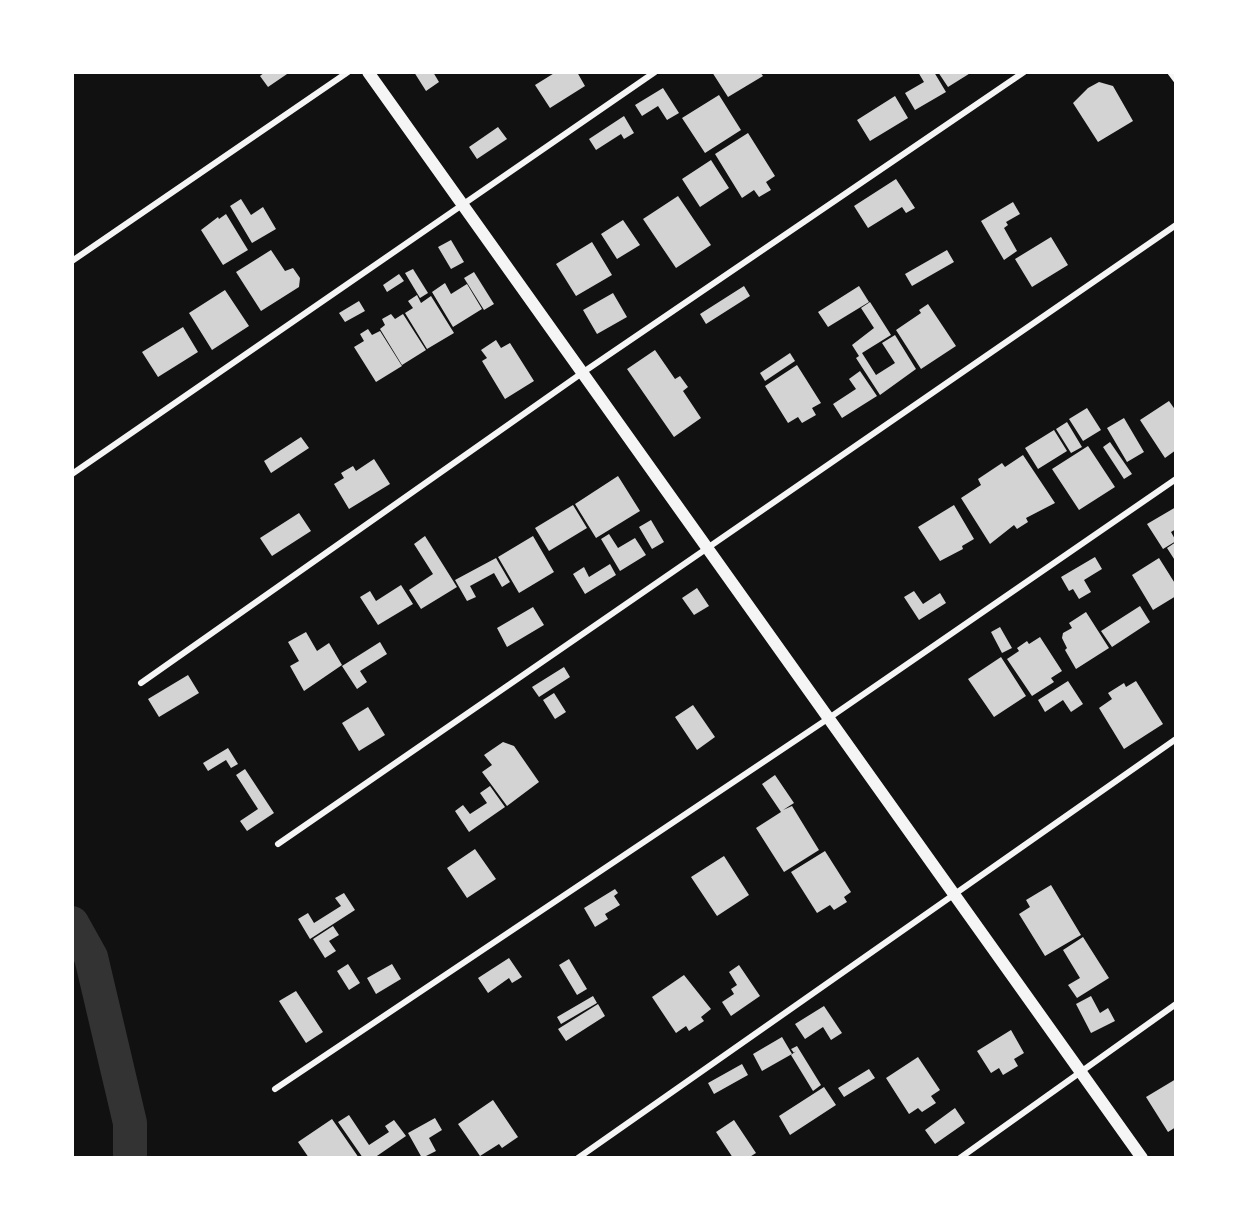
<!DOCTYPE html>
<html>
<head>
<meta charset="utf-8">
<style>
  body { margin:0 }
  #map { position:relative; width:1248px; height:1230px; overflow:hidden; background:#111; font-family:"Source Serif 4",serif }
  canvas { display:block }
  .frame { position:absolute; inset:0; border:74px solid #fff; pointer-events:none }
</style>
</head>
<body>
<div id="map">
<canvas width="1248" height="1230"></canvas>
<div class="frame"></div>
</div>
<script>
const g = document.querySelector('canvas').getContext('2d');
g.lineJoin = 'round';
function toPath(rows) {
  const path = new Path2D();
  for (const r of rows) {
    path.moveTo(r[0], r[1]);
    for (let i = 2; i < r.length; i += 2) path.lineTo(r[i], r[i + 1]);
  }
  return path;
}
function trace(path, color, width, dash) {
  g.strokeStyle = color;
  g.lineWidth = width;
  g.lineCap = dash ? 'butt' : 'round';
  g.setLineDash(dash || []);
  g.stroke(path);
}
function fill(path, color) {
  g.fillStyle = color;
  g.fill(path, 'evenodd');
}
const river = toPath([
  [72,923,91,957,130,1123,130,1158]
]);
const building = toPath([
  [265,72,290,72,268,87,260,76],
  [414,72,433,72,439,82,426,91],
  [556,72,577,72,585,86,550,108,535,85],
  [712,72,760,72,763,76,728,97],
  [918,72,934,72,946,92,915,110,905,93,924,82],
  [938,72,972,72,948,87],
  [1099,82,1113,86,1133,121,1098,142,1073,103,1088,88],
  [663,88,679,113,667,120,658,106,642,116,635,105],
  [719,95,741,130,705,153,682,118],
  [895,96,908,118,870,141,857,120],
  [624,116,634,133,624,139,621,134,596,150,589,139],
  [498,127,507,139,477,159,469,147],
  [748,133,775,176,766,182,771,190,759,197,754,190,742,198,715,154],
  [711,160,729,188,700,207,682,179],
  [896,179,915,208,906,213,902,207,868,228,854,206],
  [678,196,711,245,676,268,643,219],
  [241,199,251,215,263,207,276,229,252,243,230,206],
  [1013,202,1020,214,1006,222,1008,225,1004,228,1017,251,1004,260,981,221],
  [226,214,248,250,223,265,201,230,218,217,219,219],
  [623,220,640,245,617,259,601,234],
  [1051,237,1068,265,1032,287,1015,259],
  [451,240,464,262,451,269,438,247],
  [592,242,612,275,576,296,556,264],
  [271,250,285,271,293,268,300,278,299,287,261,311,236,272],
  [947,250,954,262,912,286,905,274],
  [413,269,428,293,420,298,405,273],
  [474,272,494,304,484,310,464,278],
  [399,274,404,281,387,292,383,285],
  [445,283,451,294,467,284,482,309,453,327,432,292],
  [744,286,750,296,706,324,700,314],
  [859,286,869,302,828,327,818,312],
  [225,290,249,326,212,350,189,313],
  [613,293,627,317,597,334,583,310],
  [417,295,421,303,431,296,454,333,427,349,405,313,413,308,408,301],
  [359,301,365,311,345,322,339,313],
  [870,302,891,335,862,353,876,375,895,363,882,343,895,335,916,369,880,395,856,358,859,356,852,345,874,328,861,308],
  [928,304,956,346,921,369,896,330,921,313,919,310],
  [391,314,395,319,403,314,426,350,402,365,380,329,385,325,382,319],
  [183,327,198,352,158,377,142,352],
  [368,329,372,335,380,331,402,366,376,382,354,347,364,341,360,334],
  [496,340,501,348,510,343,534,381,505,399,482,361,487,358,481,350],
  [655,350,675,379,680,376,688,387,683,391,701,418,674,437,627,369],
  [790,353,795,361,765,381,760,373],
  [797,365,821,403,812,408,816,415,802,423,798,417,788,423,765,386],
  [860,371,877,396,842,418,833,404,856,389,849,379],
  [1169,401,1176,411,1176,450,1165,458,1140,420],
  [1087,408,1101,430,1083,441,1069,419],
  [1124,418,1144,452,1127,462,1107,428],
  [1067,422,1082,447,1071,453,1056,429],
  [1054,430,1067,451,1038,469,1025,448],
  [301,437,309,448,271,473,264,461],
  [1110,442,1132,474,1124,479,1103,447],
  [1088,446,1115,487,1079,510,1052,469],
  [1023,455,1055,503,1026,518,1028,522,1017,529,1014,525,990,544,961,498,981,485,978,479,1002,463,1005,467],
  [374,459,390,484,349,509,334,484,344,478,341,473,353,466,356,471],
  [618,476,640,511,596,538,575,504],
  [573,505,587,528,549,551,535,528],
  [954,505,974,539,962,546,963,549,940,561,918,527],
  [1176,507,1176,529,1171,532,1176,541,1163,549,1147,524],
  [299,513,311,531,272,556,260,538],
  [651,520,664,542,652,549,639,527],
  [609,534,618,548,635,538,646,555,620,571,601,539],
  [425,536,457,587,421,609,409,590,433,574,414,544],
  [533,536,554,572,519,593,498,557],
  [1176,542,1176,562,1167,548],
  [1095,557,1102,569,1084,580,1091,592,1079,599,1073,589,1069,591,1061,577],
  [496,558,510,582,502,587,494,573,470,586,476,597,467,601,455,580],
  [1159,558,1176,585,1176,596,1153,610,1132,575],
  [610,564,616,575,585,594,573,574,584,567,589,577],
  [401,585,413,604,378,625,360,597,370,591,376,601],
  [697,588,709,606,694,615,682,598],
  [914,591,923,604,940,593,946,603,919,620,904,597],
  [1140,606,1150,622,1112,647,1101,631],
  [533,607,544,625,507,647,497,628],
  [1086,612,1109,648,1076,669,1065,650,1067,648,1062,638,1063,633,1072,628,1069,623],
  [1000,627,1012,648,1002,653,991,632],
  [306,632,317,651,329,643,342,665,304,691,290,666,299,661,288,642],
  [1040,637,1062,671,1051,678,1054,682,1032,696,1007,659,1019,651,1017,648,1027,641,1029,644],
  [380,642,387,654,360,671,367,682,357,689,342,666],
  [1001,657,1026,696,994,717,968,679],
  [564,667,570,677,539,697,532,687],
  [188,675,199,693,159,717,148,699],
  [1068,681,1083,704,1071,712,1063,700,1045,712,1038,700],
  [1136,681,1163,724,1124,749,1099,708,1112,699,1108,693,1124,683,1126,687],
  [554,693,566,712,555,719,543,700],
  [693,705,715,737,697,750,675,717],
  [368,707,385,735,359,751,342,723],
  [503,742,514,746,539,782,507,806,482,772,492,765,484,755],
  [228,748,238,764,231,768,226,760,208,771,203,763],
  [245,769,274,813,247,831,240,821,258,809,236,775],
  [775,775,794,803,783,810,792,806,819,850,784,872,756,828,781,812,762,784],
  [490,786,505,807,469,832,455,811,463,805,470,814,487,803,480,793],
  [475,849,496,879,467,898,447,868],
  [825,851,851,892,844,897,847,902,834,910,830,905,817,913,791,872],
  [724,856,749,895,717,916,691,877],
  [1051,885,1081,935,1045,956,1019,914,1030,907,1026,900],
  [615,889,618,893,614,896,620,905,605,914,608,919,595,927,584,908],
  [344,893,355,910,310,939,298,919,308,913,314,923,341,906,335,898],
  [333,926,339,935,329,941,336,951,325,958,313,939],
  [1083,937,1109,978,1077,998,1068,985,1080,978,1063,950],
  [509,958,522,977,512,983,509,978,488,993,478,978],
  [569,959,587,989,577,995,559,965],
  [348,964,360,983,349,990,337,971],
  [392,964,401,979,376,994,367,978],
  [739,965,760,996,731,1016,722,1002,734,994,731,989,737,985,729,972],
  [684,975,711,1009,701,1017,704,1021,689,1031,686,1026,676,1033,652,997],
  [296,991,323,1032,306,1043,279,1001],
  [593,996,597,1003,561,1024,557,1017],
  [1091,996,1100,1013,1108,1008,1115,1021,1091,1033,1076,1004],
  [598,1004,605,1016,566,1041,558,1029],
  [824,1006,842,1033,831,1040,823,1027,805,1039,795,1024],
  [1011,1030,1024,1053,1014,1059,1018,1066,1003,1075,999,1068,991,1073,977,1051],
  [782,1037,792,1054,762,1071,753,1054],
  [797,1046,821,1085,813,1091,791,1055,796,1051,794,1053,791,1049],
  [918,1057,940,1090,931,1096,936,1103,922,1112,918,1108,909,1114,886,1078],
  [742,1064,748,1075,714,1094,708,1083],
  [869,1069,875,1078,844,1097,838,1088],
  [1176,1079,1176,1127,1168,1132,1146,1097],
  [824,1087,836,1105,790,1135,779,1116],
  [493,1100,518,1137,502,1148,499,1144,480,1156,458,1124],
  [955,1108,965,1123,935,1144,925,1130],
  [349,1115,369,1145,389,1132,385,1126,394,1120,406,1136,374,1158,363,1158,338,1122],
  [435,1118,442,1130,429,1138,436,1151,422,1158,408,1133],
  [332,1119,359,1158,309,1158,298,1142],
  [734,1120,756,1153,748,1158,733,1158,716,1132]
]);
const minor = toPath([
  [1170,72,1176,80],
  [72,261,348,72],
  [72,474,655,72],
  [141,683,582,373,1024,72],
  [278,844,1176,225],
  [275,1089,829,718,1176,479],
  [578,1158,1176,739],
  [960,1158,1176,1004]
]);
const secondary = toPath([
  [368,72,1142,1158]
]);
trace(river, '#333', 34);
fill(building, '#d3d3d3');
trace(minor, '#f5f5f5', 6);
trace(secondary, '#f5f5f5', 12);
</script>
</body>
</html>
